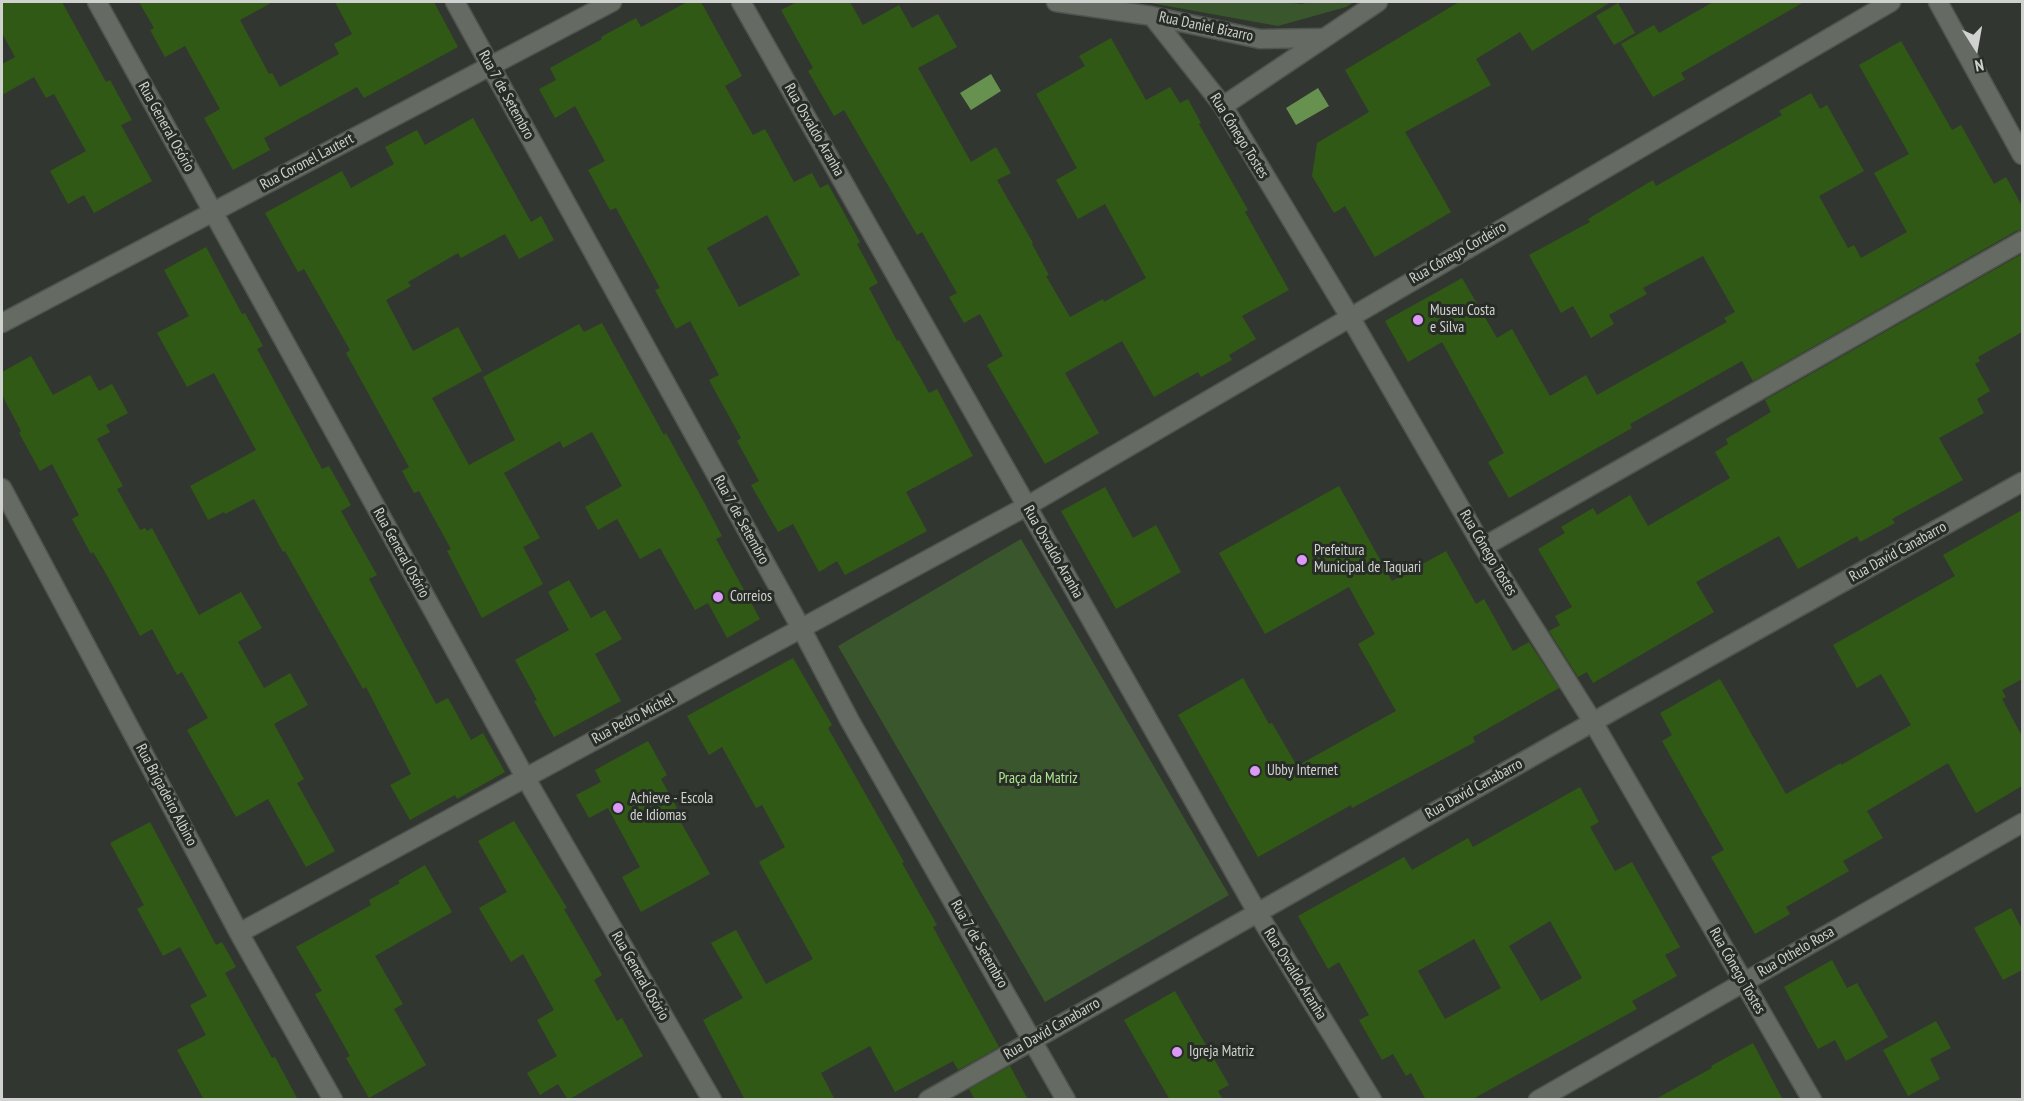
<!DOCTYPE html>
<html>
<head>
<meta charset="utf-8">
<style>
  body { margin:0 }
  #map { position:relative; width:2024px; height:1101px; overflow:hidden; background:#323630; font-family:"PT Sans Narrow",sans-serif }
  canvas { display:block }
  .frame { position:absolute; inset:0; border:3px solid #cfd2ce; pointer-events:none }
  .north { position:absolute; left:1946px; top:18px; width:60px; height:60px; -webkit-text-stroke:4px #282c26; paint-order:stroke; rotate:169deg; font-size:16px; font-weight:700; line-height:24px; text-align:center; color:#cfd2ce }
  .north::after { content:''; display:block; margin:auto; width:21px; height:27px; background:#cfd2ce; clip-path:polygon(50% 0,100% 100%,50% 72%,0 100%) }
</style>
</head>
<body>
<div id="map">
<canvas width="2024" height="1101"></canvas>
<div class="frame"></div>
<div class="north">N</div>
</div>
<script>
const g = document.querySelector('canvas').getContext('2d');
g.lineJoin = 'round';
function fill(path, color) {
  g.fillStyle = color;
  g.fill(path, 'evenodd');
}
function toPath(rows) {
  const path = new Path2D();
  for (const r of rows) {
    path.moveTo(r[0], r[1]);
    for (let i = 2; i < r.length; i += 2) path.lineTo(r[i], r[i + 1]);
  }
  return path;
}
function trace(path, color, width, dash) {
  g.strokeStyle = color;
  g.lineWidth = width;
  g.lineCap = dash ? 'butt' : 'round';
  g.setLineDash(dash || []);
  g.stroke(path);
}
function label(font, color, halo, rows, align = 'center') {
  g.font = font + ' "PT Sans Narrow",sans-serif';
  g.lineWidth = 6;
  g.setLineDash([]);
  g.textBaseline = 'middle';
  g.strokeStyle = halo;
  g.fillStyle = color;
  for (const [text, x, y, turn = 0] of rows) {
    g.save();
    g.translate(x, y);
    g.rotate((+turn || 0) * Math.PI / 180);
    g.textAlign = isNaN(turn) ? turn : align;
    if (halo) g.strokeText(text, 0, 0);
    g.fillText(text, 0, 0);
    g.restore();
  }
}
const green = toPath([
  [1145,2,1285,2,1302,4,1308,2,1354,2,1346,7,1278,26],
  [1021,539,1229,895,1045,1002,838,646]
]);
const water = toPath([
  [991,74,1001,91,971,110,960,93],
  [1318,88,1329,106,1296,125,1286,108]
]);
const building = toPath([
  [2,2,62,2,106,82,110,80,132,120,121,125,152,181,94,213,84,195,68,204,50,171,86,151,54,94,46,98,34,77,2,95,2,64,15,57,2,33],
  [139,2,273,2,240,20,269,74,272,73,280,87,339,54,334,44,352,34,335,2,434,2,458,47,364,98,357,87,264,138,270,150,233,170,204,118,220,109,185,46,165,57,150,30,154,28],
  [687,2,701,2,742,76,725,86,753,135,765,129,794,182,812,173,820,188,828,184,860,242,857,244,878,283,869,288,897,341,899,340,929,393,937,389,973,456,906,492,927,531,845,575,837,561,819,572,793,524,778,532,751,485,759,481,737,441,741,438,709,380,719,375,690,321,676,329,655,290,660,288,616,208,610,210,588,170,605,161,575,106,555,118,539,89,556,80,550,68,602,39,601,37,636,18,641,27],
  [767,215,800,275,739,307,707,248],
  [797,2,850,2,863,25,899,5,912,28,938,14,957,47,918,68,971,162,996,147,1011,173,997,180,1033,243,1032,244,1049,275,1046,276,1070,317,1103,299,1104,302,1146,278,1105,204,1078,219,1056,180,1077,168,1036,94,1085,66,1079,56,1111,38,1146,100,1170,87,1180,103,1188,99,1201,123,1199,124,1248,210,1245,212,1289,290,1242,316,1256,339,1229,355,1232,360,1201,377,1198,372,1154,397,1122,341,1065,373,1099,433,1045,464,987,365,1003,356,980,314,964,323,949,297,957,293,922,232,917,235,844,110,834,116,808,71,813,68,781,10],
  [1459,2,1611,2,1532,51,1520,32,1476,59,1491,85,1405,132,1451,212,1375,257,1345,206,1334,213,1312,176,1317,143,1369,112,1345,70],
  [1713,2,1804,2,1681,73,1685,79,1653,97,1621,44,1654,25,1659,33],
  [1618,3,1635,33,1614,45,1596,16],
  [1901,41,1952,130,1961,125,1994,184,2006,177,2022,206,2022,230,2016,231,1753,381,1742,361,1630,424,1632,428,1509,498,1488,462,1504,453,1442,342,1408,362,1385,321,1462,278,1497,338,1512,329,1550,396,1586,375,1597,395,1727,322,1724,318,1735,312,1703,256,1643,288,1647,294,1609,315,1614,324,1591,338,1573,306,1561,313,1529,255,1590,222,1588,219,1653,180,1656,186,1782,115,1779,111,1811,93,1820,109,1827,105,1864,171,1819,196,1848,248,1854,245,1861,258,1907,232,1874,173,1909,154,1859,65],
  [473,118,531,222,541,216,554,240,519,259,505,234,461,258,458,253,408,282,411,286,386,300,413,351,458,327,482,371,432,398,469,465,515,440,483,377,579,324,584,332,602,323,664,435,666,433,704,502,722,536,716,539,760,619,727,638,708,603,695,610,660,548,640,559,617,519,598,530,585,507,622,486,592,432,563,448,560,441,504,473,540,538,523,547,543,584,482,618,447,551,451,549,419,491,414,493,402,471,409,467,346,353,350,350,304,269,298,272,265,213,342,171,351,188,394,164,385,147,417,130,425,145],
  [206,247,242,314,245,313,263,346,257,349,322,469,329,466,351,505,341,511,377,575,369,579,436,704,448,698,471,740,483,733,505,772,457,799,455,795,410,820,390,785,411,774,366,687,363,689,285,551,283,552,254,499,225,514,224,512,208,520,190,486,256,450,214,373,187,387,157,333,189,316,164,270],
  [2022,254,2022,332,1978,357,1980,361,1975,364,1990,391,1977,399,1984,413,1939,438,1963,480,1892,519,1895,523,1860,542,1857,536,1798,569,1779,536,1696,582,1714,612,1593,683,1587,672,1578,677,1549,631,1560,625,1555,616,1572,607,1538,549,1565,533,1561,527,1593,508,1597,515,1630,495,1648,526,1730,478,1715,452,1728,444,1726,439,1771,412,1765,400],
  [31,356,53,395,90,375,99,391,112,384,128,413,106,425,110,432,97,439,123,486,117,489,140,530,145,528,147,531,152,528,199,615,241,592,262,628,238,642,264,688,290,673,308,705,274,724,304,779,297,783,335,851,306,867,268,799,236,817,187,730,208,718,182,672,177,675,152,629,140,636,105,572,93,552,91,554,72,519,79,515,52,464,40,471,19,433,21,431,2,395,2,372],
  [1339,486,1392,581,1446,551,1476,604,1484,599,1513,651,1529,642,1559,688,1473,737,1475,742,1352,808,1351,805,1258,857,1178,715,1243,678,1269,724,1272,723,1297,766,1396,711,1358,644,1375,634,1349,587,1265,634,1219,553],
  [1105,487,1133,538,1156,525,1181,572,1116,609,1061,511],
  [2022,510,2022,679,2002,690,2006,697,2002,699,2022,736,2022,786,1976,813,1948,763,1867,811,1883,838,1843,861,1849,871,1786,907,1790,914,1755,934,1711,857,1724,850,1662,741,1672,735,1660,713,1720,679,1786,794,1841,763,1841,765,1911,725,1881,674,1857,688,1833,645,1955,576,1943,555],
  [569,580,591,618,605,610,622,639,595,654,621,701,554,737,534,701,537,700,515,660,569,630,548,592],
  [793,658,832,725,828,728,904,862,902,863,937,925,933,927,999,1047,958,1070,953,1061,895,1092,870,1046,821,1073,835,1100,745,1100,703,1020,743,998,711,943,736,930,766,984,813,959,759,862,785,847,762,805,756,808,722,747,709,755,687,716],
  [648,741,667,775,661,779,677,808,674,810,710,874,641,912,622,877,640,867,608,808,589,818,576,795,601,782,595,770],
  [1580,787,1599,822,1590,827,1615,871,1632,862,1680,947,1665,955,1677,976,1632,1001,1637,1009,1471,1100,1426,1100,1411,1073,1406,1076,1393,1054,1382,1060,1359,1020,1369,1015,1339,962,1328,969,1298,916,1404,857,1412,870,1468,838,1473,847],
  [1550,921,1582,978,1541,1001,1509,946],
  [1474,939,1501,988,1445,1019,1418,971],
  [514,821,567,908,564,909,602,975,594,980,617,1021,622,1018,643,1056,568,1100,558,1084,540,1095,527,1073,557,1056,537,1020,554,1010,523,954,511,962,479,908,507,892,478,841],
  [150,822,216,945,222,942,236,967,225,973,272,1058,275,1057,298,1100,204,1100,177,1050,206,1035,190,1005,207,996,180,947,163,956,137,909,144,905,110,843],
  [425,865,452,912,375,956,403,1004,394,1009,426,1065,369,1098,346,1058,350,1056,315,994,322,991,296,947,371,905,369,900,400,883,398,881],
  [2011,908,2022,929,2022,970,2003,980,1974,928],
  [1832,960,1847,988,1857,983,1888,1037,1846,1061,1835,1040,1818,1049,1784,987],
  [1175,991,1229,1085,1218,1091,1223,1100,1170,1100,1124,1020],
  [1936,1021,1951,1048,1930,1059,1940,1079,1908,1096,1883,1050],
  [1753,1043,1783,1100,1654,1100,1712,1068,1711,1066],
  [1010,1066,1028,1100,975,1100,969,1089]
]);
const minor = toPath([
  [97,2,525,777,712,1100],
  [455,2,801,628,850,721,1066,1100],
  [741,2,1257,912,1372,1100],
  [1056,2,1152,16,1260,39,1321,38],
  [1938,2,2022,155],
  [1152,16,1223,106,1350,317,1483,547,1593,722,1812,1100],
  [1223,106,1378,2],
  [2,323,612,2],
  [2,488,239,933,333,1100],
  [1483,547,2022,241],
  [239,933,1027,506,1891,2],
  [928,1100,1623,705,2022,482],
  [1538,1100,2022,823]
]);
const markers = [
  [1418,320,6,"#da9af6"],
  [1302,560,6,"#da9af6"],
  [718,597,6,"#da9af6"],
  [1255,771,6,"#da9af6"],
  [618,808,6,"#da9af6"],
  [1177,1052,6,"#da9af6"]
];
const streetNames = [
  ["Rua Daniel Bizarro",1206,27,12],
  ["Rua 7 de Setembro",506,95,61],
  ["Rua General Osório",166,127,61],
  ["Rua Osvaldo Aranha",814,130,60],
  ["Rua Cônego Tostes",1239,136,58],
  ["Rua Coronel Lautert",307,162,-28],
  ["Rua Cônego Cordeiro",1458,253,-30],
  ["Rua 7 de Setembro",741,520,61],
  ["Rua Osvaldo Aranha",1053,552,60],
  ["Rua David Canabarro",1898,552,-29],
  ["Rua General Osório",401,553,61],
  ["Rua Cônego Tostes",1488,553,59],
  ["Rua Pedro Michel",633,719,-28],
  ["Rua David Canabarro",1474,789,-29],
  ["Rua Brigadeiro Albino",166,795,62],
  ["Rua 7 de Setembro",979,944,60],
  ["Rua Othelo Rosa",1796,952,-30],
  ["Rua Cônego Tostes",1737,971,60],
  ["Rua Osvaldo Aranha",1295,974,58],
  ["Rua General Osório",640,976,60],
  ["Rua David Canabarro",1052,1029,-30]
];
const poiNames = [
  ["Museu Costa",1430,311],
  ["e Silva",1430,328],
  ["Prefeitura",1314,551],
  ["Municipal de Taquari",1314,568],
  ["Correios",730,597],
  ["Ubby Internet",1267,771],
  ["Achieve - Escola",630,799],
  ["de Idiomas",630,816],
  ["Igreja Matriz",1189,1052]
];
const parkNames = [
  ["Praça da Matriz",1038,779]
];
fill(green, '#3a562c');
fill(water, '#66914f');
fill(building, '#315916');
trace(minor, '#50544f', 21);
trace(minor, '#656a63', 18);
for (const [x, y, r, color] of markers) {
  const dot = new Path2D();
  dot.arc(x, y, r, 0, 2 * Math.PI);
  g.fillStyle = color;
  g.fill(dot);
  trace(dot, '#282c26', 2);
}
label('15px', '#cfd2ce', '#282c26', streetNames);
label('15px', '#cfd2ce', '#282c26', poiNames, 'left');
label('15px', '#ace88c', '#282c26', parkNames);
</script>
</body>
</html>
